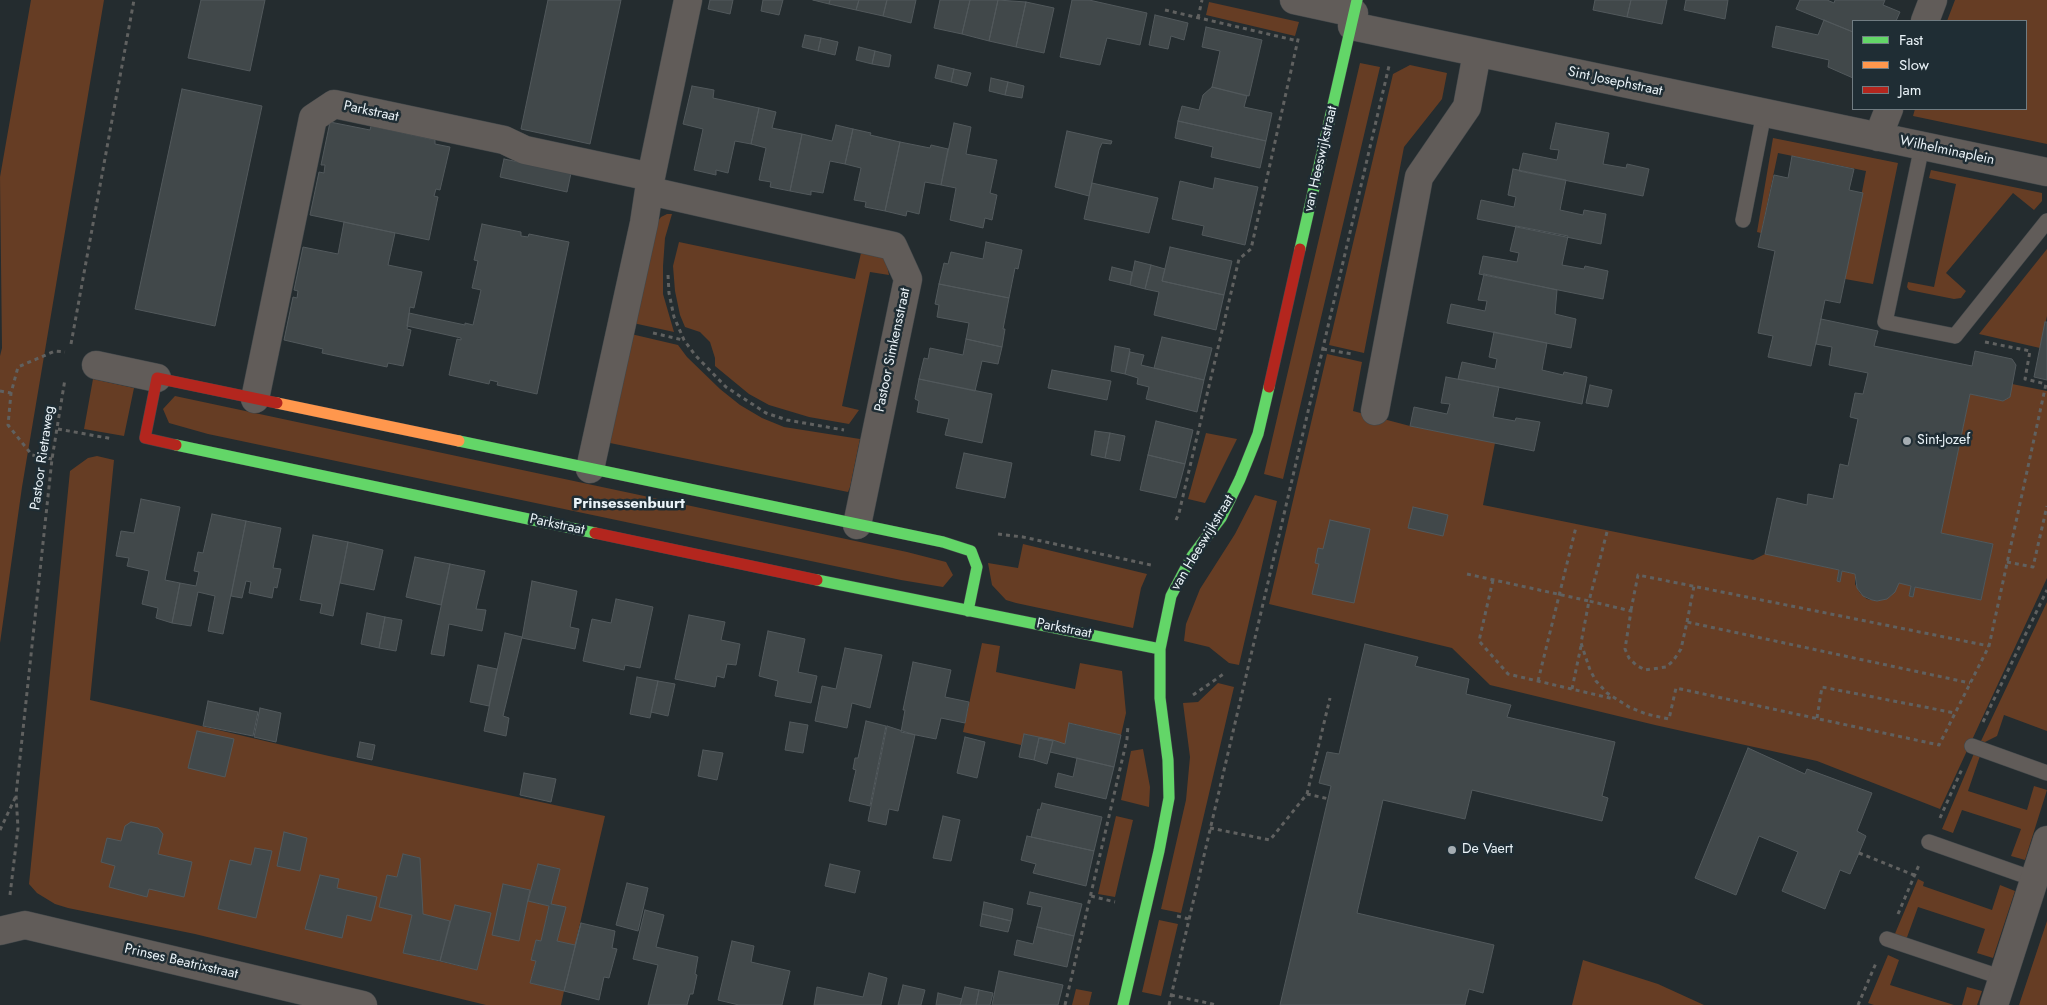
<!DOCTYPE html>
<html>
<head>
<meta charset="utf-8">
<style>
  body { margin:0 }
  #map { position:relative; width:2047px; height:1005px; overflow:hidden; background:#242c2f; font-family:Jost,sans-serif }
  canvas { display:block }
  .legend { position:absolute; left:1852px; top:20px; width:175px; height:90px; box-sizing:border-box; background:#1f2d34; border:1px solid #707c82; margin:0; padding:6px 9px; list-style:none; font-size:15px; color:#eaf3f8 }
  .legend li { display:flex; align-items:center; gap:10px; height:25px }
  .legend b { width:25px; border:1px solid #707c82 }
</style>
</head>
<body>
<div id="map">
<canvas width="2047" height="1005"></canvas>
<ul class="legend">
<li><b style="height:6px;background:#63d668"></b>Fast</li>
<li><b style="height:6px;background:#ff974d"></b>Slow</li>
<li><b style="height:6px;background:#b3261e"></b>Jam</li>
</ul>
</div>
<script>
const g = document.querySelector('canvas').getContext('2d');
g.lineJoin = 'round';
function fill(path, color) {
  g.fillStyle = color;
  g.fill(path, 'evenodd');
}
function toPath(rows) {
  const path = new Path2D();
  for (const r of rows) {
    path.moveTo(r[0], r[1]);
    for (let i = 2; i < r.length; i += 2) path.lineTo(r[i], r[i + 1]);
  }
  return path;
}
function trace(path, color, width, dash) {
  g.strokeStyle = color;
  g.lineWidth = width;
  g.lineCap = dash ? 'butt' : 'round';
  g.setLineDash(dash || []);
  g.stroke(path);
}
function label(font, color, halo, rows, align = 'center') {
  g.font = font + ' Jost,sans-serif';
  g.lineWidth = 5;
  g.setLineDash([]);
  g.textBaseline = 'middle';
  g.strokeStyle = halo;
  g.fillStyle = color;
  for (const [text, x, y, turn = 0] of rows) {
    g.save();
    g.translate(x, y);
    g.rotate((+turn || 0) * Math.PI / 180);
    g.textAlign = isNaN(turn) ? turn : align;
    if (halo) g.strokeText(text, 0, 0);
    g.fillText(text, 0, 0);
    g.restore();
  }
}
const green = toPath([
  [31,0,104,0,22,487,0,643,0,356,2,348,0,177],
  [1955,0,2047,0,2047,144,1913,116,1915,109,2026,109,2026,21,1947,21],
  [1209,2,1299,22,1295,36,1206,15],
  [1360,63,1380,67,1283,479,1264,474],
  [1410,65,1447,73,1442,99,1404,147,1364,353,1329,345,1393,74],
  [1773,138,1898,163,1873,284,1845,279,1866,171,1778,153,1761,233,1757,232],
  [1931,170,2042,193,2042,201,2034,210,2013,193,1946,273,1966,291,1961,298,1954,299,1909,290,1907,287,1908,282,1934,287,1956,184,1929,178],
  [667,214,672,214,665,238,663,266,663,294,674,332,633,323,655,225,661,217],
  [679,242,855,279,861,253,885,255,889,275,870,272,842,406,859,410,849,424,809,417,769,405,749,394,715,366,715,358,710,342,700,332,685,327,680,315,675,291,673,266],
  [2047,249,2047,316,2040,348,1979,334],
  [631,334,678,345,687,357,720,389,740,405,762,418,784,427,860,439,850,487,848,492,610,443,609,436],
  [1327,354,1362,362,1353,411,1410,426,1495,443,1483,505,1753,560,1765,554,1839,570,1837,580,1840,582,1842,571,1855,574,1855,584,1860,593,1867,599,1877,601,1891,596,1899,583,1911,586,1909,596,1913,597,1915,587,1981,600,1993,544,1941,533,1970,394,2003,401,2010,397,2012,384,2047,391,2047,578,1940,809,1817,761,1655,725,1490,685,1452,648,1269,604],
  [93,379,134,388,124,436,84,429],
  [175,396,907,552,946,562,953,575,943,587,901,580,208,434,169,423,163,409],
  [1206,433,1237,439,1205,503,1188,499],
  [97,456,114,460,90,700,329,756,605,816,575,945,557,941,565,908,551,904,560,869,538,864,528,901,549,906,541,941,536,940,531,959,536,961,530,983,564,991,561,1005,486,1005,195,934,68,908,55,904,37,893,29,884,70,471,88,458],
  [403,854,420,858,415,913,451,921,455,905,491,913,477,970,403,953,412,915,379,907,387,875,397,877],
  [503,884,530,890,519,940],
  [1255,495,1277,501,1239,665,1229,663,1209,647,1184,641,1186,624,1200,589,1235,534],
  [1023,544,1147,574,1141,588,1133,628,1016,603,1006,600,992,585,988,563,1018,568],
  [2047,602,2047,731,2004,715,1997,736,1985,742,1981,741],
  [982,643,1000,646,996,672,1075,689,1080,663,1122,671,1126,713,1121,735,1070,723,1065,744,1025,734,1021,745,963,732],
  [1218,683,1234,687,1181,913,1161,909,1186,800,1190,757,1183,703,1198,702],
  [1143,749,1150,787,1149,807,1121,800,1131,751],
  [1975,751,1981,753,1968,791,2027,810,2034,786,2047,790,2025,860,2011,856,2021,829,1962,810,1953,833,1942,829],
  [1116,816,1133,820,1115,897,1098,894],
  [1918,879,1924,882,1923,886,1992,910,2000,885,2015,891,1993,958,1977,953,1985,929,1918,907,1906,940,1894,936],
  [1159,920,1178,924,1161,996,1142,992],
  [2047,921,2047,1005,2019,1005],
  [1888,955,1899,960,1890,985,1954,1005,1874,1005,1868,1003],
  [1583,960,1658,984,1704,1005,1572,1005],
  [1967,987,1982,991,1977,1005,1962,1005],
  [1076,989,1092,992,1089,1005,1072,1005]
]);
const building = toPath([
  [201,0,265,0,250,71,188,58,201,0],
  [548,0,621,0,590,144,521,129,548,0],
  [710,0,733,0,730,14,708,9,710,0],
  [763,0,783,0,779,15,761,11,763,0],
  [813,0,830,0,829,4,813,0],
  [830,0,859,0,856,10,829,4,830,0],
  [859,0,887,0,883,16,856,10,859,0],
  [887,0,916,0,911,23,883,16,887,0],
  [940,0,970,0,962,34,934,28,940,0],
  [970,0,998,0,989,41,962,34,970,0],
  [998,0,1026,2,1016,47,989,41,998,0],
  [1072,0,1089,0,1147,13,1140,45,1107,38,1100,65,1060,57,1072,0],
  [1595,0,1631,0,1627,17,1593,10,1595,0],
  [1631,0,1667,0,1662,24,1627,17,1631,0],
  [1686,0,1728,0,1725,19,1684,10,1686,0],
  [1800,0,1827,0,1834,3,1835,0,1885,0,1883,5,1900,12,1896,21,1853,21,1853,32,1796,9,1800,0],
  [1026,2,1054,8,1044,53,1016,47,1026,2],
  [1155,15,1188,23,1184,40,1171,36,1168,49,1149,45,1155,15],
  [1824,20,1853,32,1853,78,1828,67,1829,60,1772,47,1776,26,1818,35,1824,20],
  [1206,27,1262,40,1249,96,1212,87,1220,51,1202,47,1206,27],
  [805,35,821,38,818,51,802,47,805,35],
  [821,38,838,42,835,55,818,51,821,38],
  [859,47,875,51,872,64,856,60,859,47],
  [875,51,891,55,889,67,872,64,875,51],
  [938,65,954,69,951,82,935,78,938,65],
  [954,69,971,73,967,86,951,82,954,69],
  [991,78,1008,82,1005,95,989,91,991,78],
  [1008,82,1024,86,1022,98,1005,95,1008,82],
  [692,86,714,90,713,98,759,108,751,144,735,141,728,173,716,170,716,175,694,170,703,129,683,124,692,86],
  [1212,87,1247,96,1244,107,1272,113,1266,141,1178,121,1182,106,1199,110,1203,95,1212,87],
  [182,89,262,106,215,326,135,309,182,89],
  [759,108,776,112,772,128,802,134,790,191,770,187,771,182,759,180,766,148,751,144,759,108],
  [1178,121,1266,141,1260,168,1211,157,1213,147,1175,138,1178,121],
  [330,122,370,130,371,126,435,140,435,144,450,147,440,190,436,189,434,196,438,197,429,240,310,215,319,172,324,173,325,165,321,165,330,122],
  [954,123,971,127,966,154,997,160,990,193,997,195,992,220,985,218,983,228,950,220,956,188,941,185,954,123],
  [1556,123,1609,133,1603,164,1626,168,1627,164,1649,169,1643,196,1519,171,1523,153,1557,160,1559,150,1550,149,1556,123],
  [836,125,853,129,845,164,830,161,823,193,811,191,811,195,790,191,802,134,832,141,836,125],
  [853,129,871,133,870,135,900,142,885,211,865,207,866,202,854,200,861,168,845,164,853,129],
  [1067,131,1112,141,1111,144,1102,143,1099,150,1089,196,1055,187,1067,131],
  [900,142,930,148,931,145,948,149,941,185,925,182,919,214,907,211,906,216,885,211,900,142],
  [1792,156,1854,169,1849,190,1863,193,1840,303,1825,300,1811,366,1768,357,1773,336,1758,333,1775,251,1758,247,1774,175,1788,178,1792,156],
  [504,159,571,173,567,192,500,177,504,159],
  [1513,169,1566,180,1560,210,1583,215,1584,210,1606,214,1601,244,1477,219,1481,200,1514,207,1516,197,1508,195,1513,169],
  [1215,178,1258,187,1245,245,1202,235,1204,226,1172,219,1180,181,1213,189,1215,178],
  [1092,183,1158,198,1149,233,1084,219,1092,183],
  [344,222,395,233,388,265,422,272,414,308,410,307,407,329,411,330,403,366,388,363,387,367,322,353,323,349,284,340,293,297,297,298,298,291,294,290,303,247,338,254,344,222],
  [482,224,521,232,521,236,528,237,529,234,569,242,537,394,497,385,498,382,490,380,489,384,449,375,457,339,461,340,461,338,407,326,409,313,465,325,465,323,473,325,481,290,472,288,478,261,474,260,482,224],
  [1516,226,1568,236,1562,265,1584,269,1585,266,1608,271,1603,299,1479,274,1483,256,1517,262,1519,253,1510,251,1516,226],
  [986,242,1022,250,1018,269,1015,268,1009,298,939,284,944,263,948,264,951,252,983,259,986,242],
  [1170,247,1232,261,1224,295,1162,281,1170,247],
  [1135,261,1151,265,1145,289,1130,285,1135,261],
  [1151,265,1165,269,1162,281,1224,295,1216,330,1154,315,1159,292,1145,289,1151,265],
  [1112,267,1132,272,1130,285,1109,280,1112,267],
  [1484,274,1557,290,1555,314,1576,319,1571,348,1447,323,1451,304,1485,311,1487,301,1478,300,1484,274],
  [939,284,1009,298,1003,329,1005,329,1002,347,966,339,969,323,937,317,939,305,935,304,939,284],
  [1821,319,1878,331,1874,346,1972,366,1975,351,2012,359,2016,365,2010,397,2003,401,1970,394,1941,533,1993,544,1981,600,1915,587,1913,597,1909,596,1911,586,1899,583,1895,592,1887,599,1877,601,1872,600,1863,596,1857,588,1855,574,1842,571,1840,582,1837,581,1839,570,1765,554,1777,498,1807,505,1808,494,1833,499,1840,464,1848,466,1858,419,1850,417,1855,393,1863,394,1868,373,1829,365,1832,347,1816,344,1821,319],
  [2045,322,2047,322,2047,380,2034,377,2045,322],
  [1494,332,1547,343,1542,370,1563,375,1564,372,1587,377,1582,404,1458,379,1462,362,1495,369,1497,359,1489,357,1494,332],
  [1162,337,1212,348,1204,380,1154,368,1162,337],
  [966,339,1002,347,998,364,982,361,975,391,919,379,924,358,928,359,930,348,963,355,966,339],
  [1115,346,1130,349,1125,374,1111,371,1115,346],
  [1130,352,1144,355,1141,365,1204,380,1197,412,1146,399,1149,387,1137,384,1138,378,1125,374,1130,352],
  [1052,370,1111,381,1107,400,1048,388,1052,370],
  [1446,377,1499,387,1493,417,1515,421,1516,418,1540,422,1534,451,1410,426,1414,407,1447,414,1450,404,1441,403,1446,377],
  [919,379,992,394,982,443,945,435,949,419,917,412,919,401,915,399,919,379],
  [1590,385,1612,390,1608,407,1586,403,1590,385],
  [1156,421,1193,430,1185,464,1148,455,1156,421],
  [1095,431,1110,433,1105,458,1091,455,1095,431],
  [1110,433,1125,436,1120,461,1105,458,1110,433],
  [964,453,1012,463,1005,498,956,488,964,453],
  [1148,455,1185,464,1176,498,1140,490,1148,455],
  [141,499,180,507,165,580,180,583,172,623,156,618,158,608,142,604,149,571,127,566,129,558,116,556,121,531,134,533,141,499],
  [1413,507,1448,515,1443,536,1408,528,1413,507],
  [212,514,246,521,223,634,208,631,215,596,198,592,191,626,172,623,180,583,196,586,199,572,194,571,198,552,203,553,212,514],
  [1330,520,1370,529,1354,603,1312,594,1319,564,1315,563,1318,548,1323,549,1330,520],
  [246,521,281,528,273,568,281,569,277,588,274,587,272,598,249,593,251,582,246,581,242,598,231,596,246,521],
  [313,535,348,542,333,616,320,613,322,604,300,600,313,535],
  [348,542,383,550,374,590,340,583,348,542],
  [415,557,450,564,441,605,406,597,415,557],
  [450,564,485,571,476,609,486,610,482,631,449,624,444,656,431,654,450,564],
  [532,581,577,591,570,627,579,629,575,649,522,638,532,581],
  [616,599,653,607,640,668,625,665,624,670,583,661,592,619,611,623,616,599],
  [367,613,385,617,379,648,361,644,367,613],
  [689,615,725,622,721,640,740,644,736,665,727,664,724,678,717,676,715,687,675,679,689,615],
  [385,617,402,620,396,651,379,648,385,617],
  [768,631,805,639,798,672,817,676,811,703,775,696,778,681,759,676,768,631],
  [505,633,522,637,503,716,509,718,506,736,484,731,505,633],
  [1365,644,1418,657,1415,666,1469,679,1466,694,1511,705,1507,717,1615,742,1602,796,1608,798,1602,821,1472,790,1465,819,1383,800,1357,913,1494,945,1483,993,1469,989,1465,1005,1280,1005,1331,786,1319,783,1327,752,1339,754,1365,644],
  [845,648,882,655,870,708,852,703,847,728,815,721,822,686,836,689,845,648],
  [913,662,951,670,945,697,969,702,965,723,941,718,936,739,901,732,905,710,903,710,913,662],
  [478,665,497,669,489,706,470,702,478,665],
  [637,677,658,681,650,718,630,714,637,677],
  [658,681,675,684,668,716,651,712,658,681],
  [208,701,258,712,253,736,203,726,208,701],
  [260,708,281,713,276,742,254,737,260,708],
  [866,721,886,726,870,806,849,801,856,770,853,769,855,758,858,758,866,721],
  [790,722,808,725,803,753,785,750,790,722],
  [1069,723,1121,735,1114,767,1050,752,1053,740,1065,744,1069,723],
  [887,726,915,735,898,811,889,809,886,825,868,821,887,726],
  [197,731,234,739,225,777,188,768,197,731],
  [1024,734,1053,740,1053,741,1039,738,1034,760,1019,757,1024,734],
  [965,737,985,742,977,778,957,773,965,737],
  [1039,738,1053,741,1047,764,1034,760,1039,738],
  [360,742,375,745,372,760,357,757,360,742],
  [1748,748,1805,774,1807,769,1872,793,1857,831,1866,836,1859,853,1850,874,1840,870,1825,909,1782,891,1798,852,1759,836,1736,895,1695,878,1748,748],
  [703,750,723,753,717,780,698,776,703,750],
  [1077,758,1114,767,1106,799,1055,787,1058,773,1073,777,1077,758],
  [524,773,556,779,551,802,520,795,524,773],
  [1042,803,1102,817,1094,851,1031,837,1038,809,1040,810,1042,803],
  [943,816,960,820,951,861,933,858,943,816],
  [131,822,158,828,163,834,158,854,192,862,184,897,149,889,147,897,109,887,115,866,101,862,107,838,121,841,125,826,131,822],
  [284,832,307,838,300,871,277,866,284,832],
  [1027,836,1094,851,1086,886,1033,873,1036,864,1021,860,1027,836],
  [255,848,272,851,256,918,218,909,230,860,251,865,255,848],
  [403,854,420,858,423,914,450,921,440,961,403,953,412,915,379,907,387,875,397,877,403,854],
  [538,864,560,869,551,904,566,907,557,941,575,945,581,923,564,991,530,983,536,961,531,960,536,940,541,941,549,906,528,901,538,864],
  [830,864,860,871,855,893,825,886,830,864],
  [320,875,339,879,337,888,377,897,371,921,347,915,342,938,305,929,320,875],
  [627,883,648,888,638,931,616,925,627,883],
  [503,884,530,890,519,941,492,935,503,884],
  [1030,892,1082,904,1074,936,1037,927,1042,907,1027,904,1030,892],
  [984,902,1013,909,1011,921,982,914,984,902],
  [455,905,491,913,477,970,440,961,455,905],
  [645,910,664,915,656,947,698,957,695,974,697,975,693,994,690,994,687,1005,648,1005,658,965,633,959,645,910],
  [982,914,1011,921,1008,932,980,926,982,914],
  [581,923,615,931,612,948,617,949,609,978,604,977,599,1000,564,991,581,923],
  [1037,927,1074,936,1067,967,1014,955,1017,940,1033,944,1037,927],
  [732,941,754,946,751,962,790,971,782,1005,739,1005,718,1000,732,941],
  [999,971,1063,985,1058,1005,992,1005,999,971],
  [869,973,887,978,881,1005,814,1005,817,987,863,997,869,973],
  [903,985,925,990,921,1005,898,1005,903,985],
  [965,987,979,990,976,1005,960,1005,965,987],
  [979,990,993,993,990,1005,976,1005,979,990],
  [938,993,962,999,960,1005,936,1005,938,993]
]);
const path = toPath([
  [1165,10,1298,41],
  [1198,18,1202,0],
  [668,275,669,293,674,317,684,340,695,355,726,387,766,413,787,420,844,430],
  [653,333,683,340],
  [1985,342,2030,351,2025,379,2046,384],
  [71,344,134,0],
  [1323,349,1352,354],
  [0,391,11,393],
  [58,429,113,439],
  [52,459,32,455,8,425,11,393,18,367,55,351,65,352],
  [1176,520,1179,513,1239,259,1251,249,1299,35],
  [1607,532,1589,601,1631,611,1625,649,1629,658,1636,665,1645,670,1666,667,1673,661,1681,649,1687,622,1970,683],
  [998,534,1023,537,1151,565],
  [2007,562,2033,567,2047,506],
  [1467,574,1589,601,1581,643,1590,670,1596,681,1607,693,1629,707,1646,714,1669,719,1676,688,1939,745,1989,646,2046,384],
  [1493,580,1479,641,1508,674,1614,699],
  [1631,610,1638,575,1989,646],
  [1687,622,1694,586],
  [1538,681,1576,527],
  [1572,689,1581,646],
  [1193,695,1225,673],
  [1817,718,1822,687,1955,713],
  [1983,722,2047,590],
  [1307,794,1330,698],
  [1940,818,1962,769],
  [1210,828,1270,840,1307,794,1329,799],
  [0,830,16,796],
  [1859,853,1914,875],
  [10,895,18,828,16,795,52,459,65,379],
  [1091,896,1115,902],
  [1898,914,1919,865],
  [1177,916,1189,919],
  [1171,995,1217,1005],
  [1065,1005,1127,739,1128,725],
  [1169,1005,1389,66],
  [1858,1005,1876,963]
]);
const lane = toPath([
  [1922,146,1885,322,1955,336,2047,221],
  [1743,220,1764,113],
  [1972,746,2047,773],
  [1929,842,2034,879],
  [1887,939,2003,978]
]);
const street = toPath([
  [1294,0,1354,13],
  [1925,21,1933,0],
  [1352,26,2047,172],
  [1878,137,1889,109],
  [650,191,893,246,908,279,857,525],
  [96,365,157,378],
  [255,399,313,118,334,104,504,140,525,150,651,177],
  [1375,411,1419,177,1467,107,1477,53],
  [590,469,644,223,651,177,688,0],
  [0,931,25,925,363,1005],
  [1994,1005,2047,840]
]);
const fast = toPath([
  [1300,249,1357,0],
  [459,441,943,542,971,551,977,567,968,611],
  [176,445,595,533],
  [817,580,1160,649],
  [1123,1005,1159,851,1169,798,1168,760,1160,698,1160,649,1171,596,1192,556,1221,518,1240,479,1258,434,1269,387]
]);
const slow = toPath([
  [277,403,459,441]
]);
const jam = toPath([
  [1269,387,1300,249],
  [176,445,145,438,157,378,277,403],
  [595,533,817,580]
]);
const markers = [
  [1907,441,5,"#a5adb2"],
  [1452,850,5,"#a5adb2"]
];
const streetNames = [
  ["Sint Josephstraat",1615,82,12],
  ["Parkstraat",371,112,12],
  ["Wilhelminaplein",1947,151,12],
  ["van Heeswijkstraat",1321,159,-77],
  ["Pastoor Simkensstraat",893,350,-78],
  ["Pastoor Rietraweg",43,458,-82],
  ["Parkstraat",557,525,12],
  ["van Heeswijkstraat",1203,543,-59],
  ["Parkstraat",1064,629,11],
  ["Prinses Beatrixstraat",181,962,13]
];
const poiNames = [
  ["Sint-Jozef",1917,441],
  ["De Vaert",1462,850]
];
const neighbourhoodNames = [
  ["Prinsessenbuurt",629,504]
];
fill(green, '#663d24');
fill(building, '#41484a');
trace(building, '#52595c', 1);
trace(lane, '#41474a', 16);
trace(street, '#41474a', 29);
trace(fast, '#41474a', 12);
trace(slow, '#41474a', 12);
trace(jam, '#41474a', 12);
trace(path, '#606160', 3, [4, 4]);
trace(lane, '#615c59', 15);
trace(street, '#615c59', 28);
trace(fast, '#63d668', 11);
trace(slow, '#ff974d', 11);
trace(jam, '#b3261e', 11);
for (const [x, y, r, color] of markers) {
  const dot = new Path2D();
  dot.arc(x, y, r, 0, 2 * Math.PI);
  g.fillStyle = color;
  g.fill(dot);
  trace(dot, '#1f2d34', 2);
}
label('14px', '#eaf3f8', '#1f2d34', streetNames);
label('14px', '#eaf3f8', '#1f2d34', poiNames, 'left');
label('bold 15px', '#eaf3f8', '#1f2d34', neighbourhoodNames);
</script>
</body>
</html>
